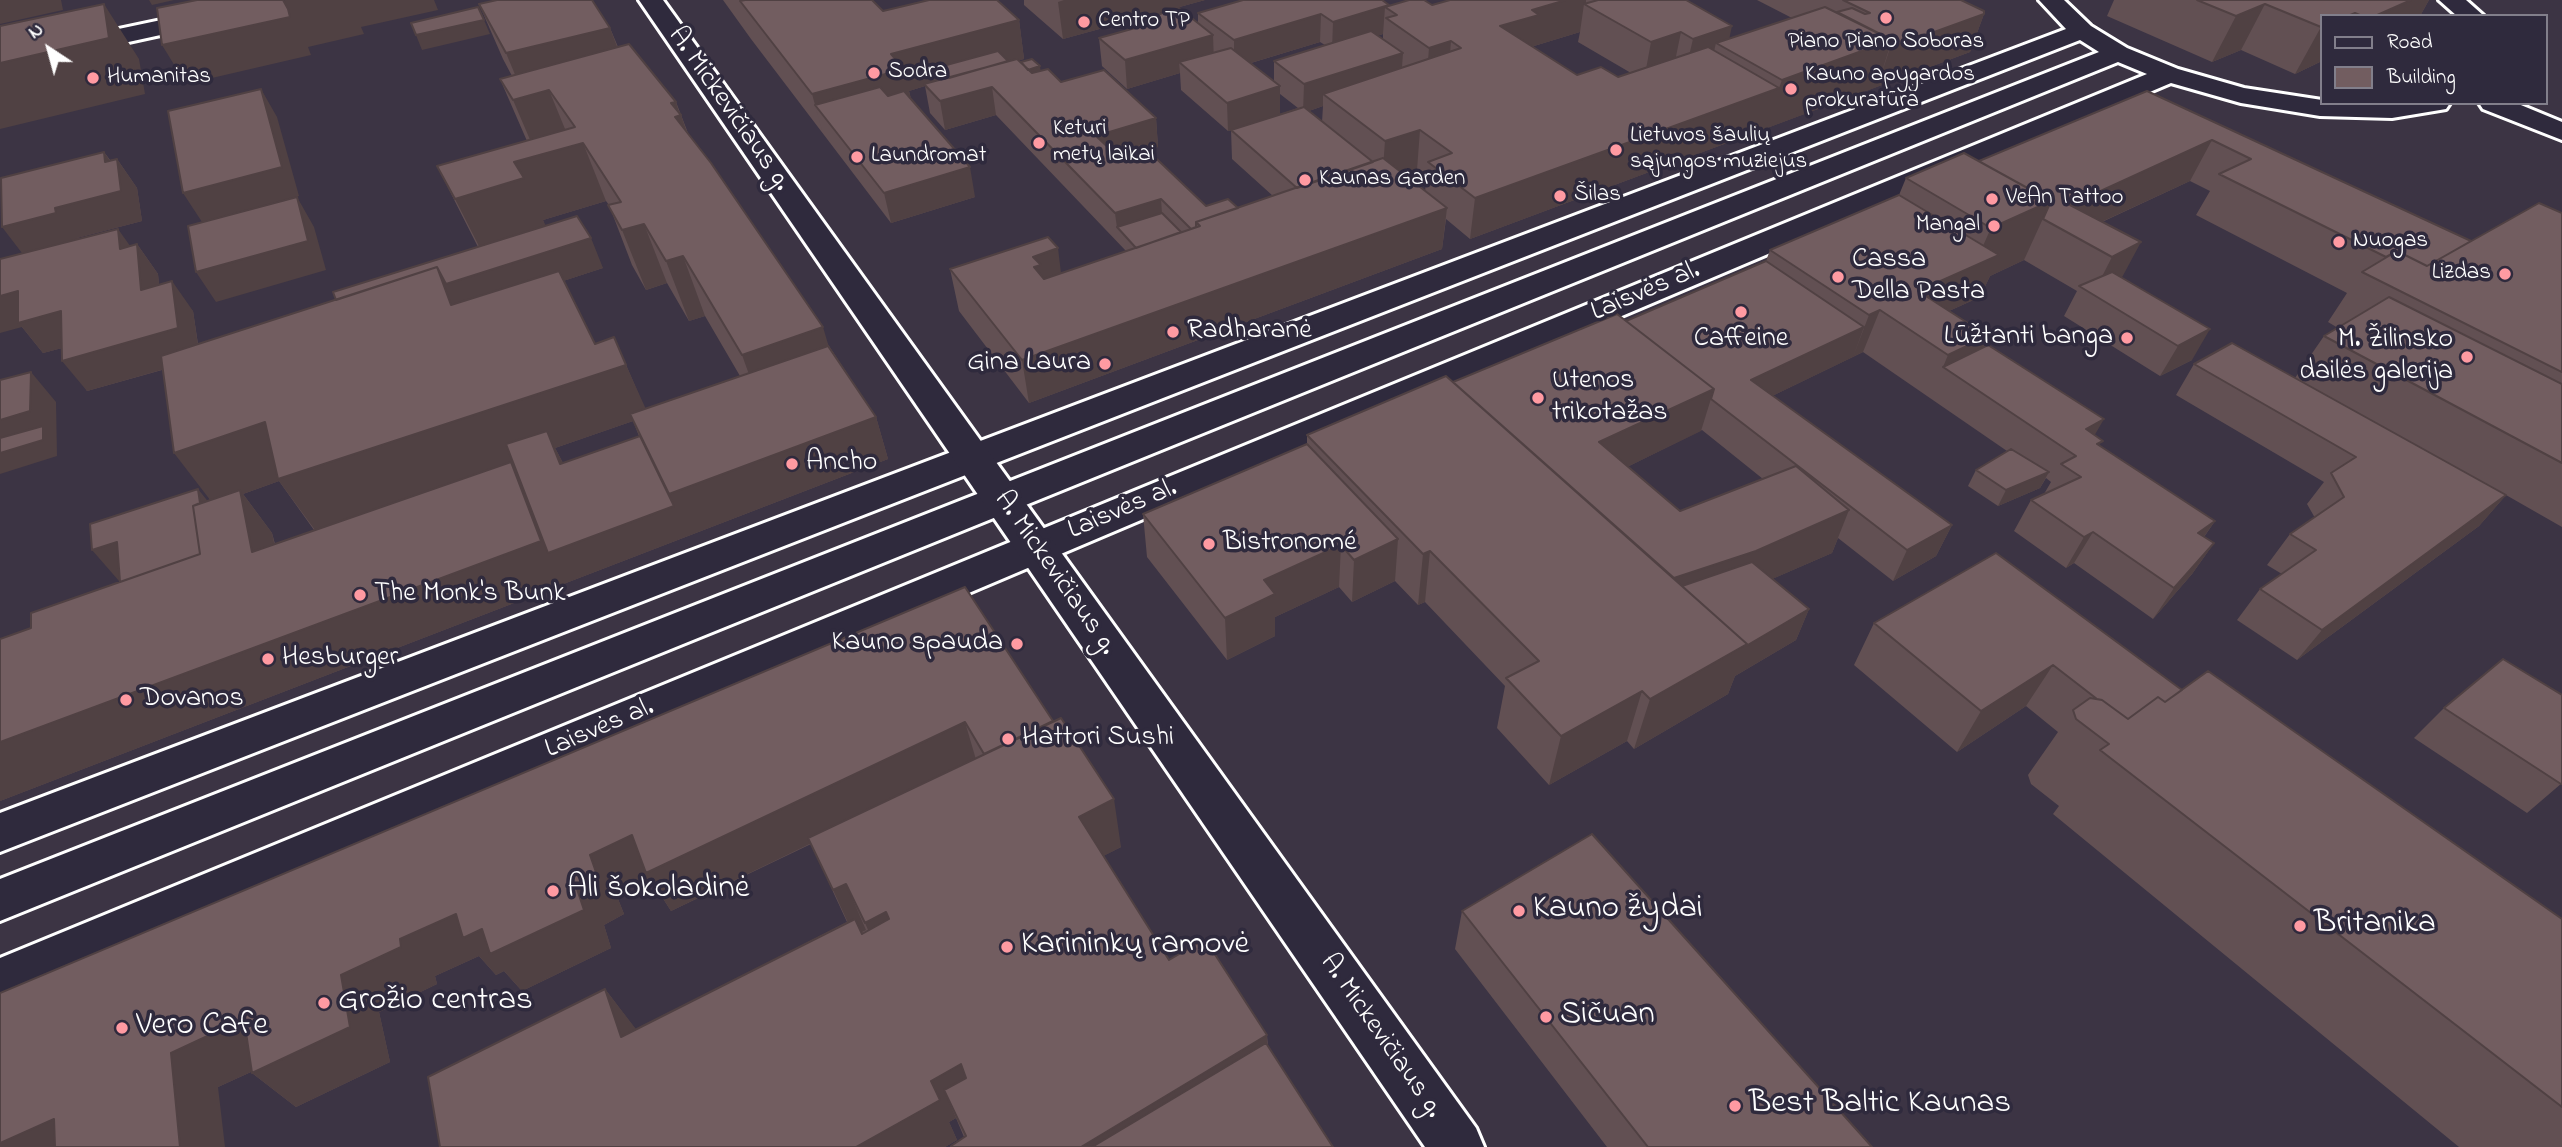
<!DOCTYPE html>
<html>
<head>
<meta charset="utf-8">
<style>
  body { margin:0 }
  #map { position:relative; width:2562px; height:1147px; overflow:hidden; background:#3c3444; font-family:"Indie Flower",sans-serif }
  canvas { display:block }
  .legend { position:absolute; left:2320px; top:14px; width:228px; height:91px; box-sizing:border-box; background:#2f2a3d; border:2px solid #827f8b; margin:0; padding:9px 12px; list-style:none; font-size:21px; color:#fff }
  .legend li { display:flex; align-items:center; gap:14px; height:35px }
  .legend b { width:35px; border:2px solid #827f8b }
  .north { position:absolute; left:14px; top:14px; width:70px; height:70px; -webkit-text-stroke:5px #2f2a3d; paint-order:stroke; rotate:324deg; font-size:19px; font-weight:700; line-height:28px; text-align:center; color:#fff }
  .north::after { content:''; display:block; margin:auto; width:24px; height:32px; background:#fff; clip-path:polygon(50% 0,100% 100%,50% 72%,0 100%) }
</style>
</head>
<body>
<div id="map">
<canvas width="2562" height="1147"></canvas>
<ul class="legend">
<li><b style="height:9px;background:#2f2a3d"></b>Road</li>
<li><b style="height:19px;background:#725d60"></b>Building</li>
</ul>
<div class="north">N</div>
</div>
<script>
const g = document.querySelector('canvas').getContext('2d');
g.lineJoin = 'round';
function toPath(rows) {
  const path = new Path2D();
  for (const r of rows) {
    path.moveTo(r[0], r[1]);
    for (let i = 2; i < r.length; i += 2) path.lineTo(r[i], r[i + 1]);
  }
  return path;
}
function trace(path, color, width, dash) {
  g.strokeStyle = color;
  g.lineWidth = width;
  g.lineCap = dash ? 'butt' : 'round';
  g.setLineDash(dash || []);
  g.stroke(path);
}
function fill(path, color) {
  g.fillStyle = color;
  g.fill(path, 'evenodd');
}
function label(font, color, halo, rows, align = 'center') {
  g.font = font + ' "Indie Flower",sans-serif';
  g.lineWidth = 7;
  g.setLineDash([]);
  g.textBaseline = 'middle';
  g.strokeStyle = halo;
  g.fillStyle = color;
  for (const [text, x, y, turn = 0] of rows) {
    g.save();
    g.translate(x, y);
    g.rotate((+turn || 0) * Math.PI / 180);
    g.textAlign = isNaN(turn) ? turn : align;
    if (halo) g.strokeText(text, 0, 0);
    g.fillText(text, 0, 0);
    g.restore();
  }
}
const pedestrian = toPath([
  [2039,0,2064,0,2091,26,2127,48,2178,69,2244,88,2322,100,2322,103,2450,103,2446,109,2392,118,2320,116,2241,103,2171,83,0,1004,0,958,2147,74,2118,62,0,921,0,879,2099,52,2080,40,0,852,0,813,2066,29,2039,0],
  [2439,0,2466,0,2484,16,2457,16,2439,0],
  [2479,103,2516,103,2562,122,2562,140,2483,109,2479,103]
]);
const minor = toPath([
  [639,0,663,0,1476,1128,1484,1147,1425,1147,639,0]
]);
const tertiary = toPath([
  [256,0,301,0,297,5,289,7,0,70,0,54,256,0]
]);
const wall = toPath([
  [723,0,872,0,883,11,1019,20,1024,59,1019,60,1021,62,1041,71,1061,82,1156,118,1158,147,1147,150,1206,206,1238,208,1273,196,1232,159,1231,130,1228,131,1181,90,1180,73,1127,89,1102,66,1099,38,1150,24,1150,17,1198,24,1198,13,1389,5,1432,5,1450,0,1686,0,1729,39,1792,18,1757,0,1961,0,1984,14,1970,52,1470,239,1446,219,1442,249,1029,403,959,311,950,269,1061,273,1126,251,996,115,945,130,930,113,925,86,909,91,911,99,975,197,891,223,751,39],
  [1580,32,1578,42,1631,73,1618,77,1577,75,1534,48,1534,46],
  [1383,34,1383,39,1377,36],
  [1320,42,1325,45,1274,61,1274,81,1251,63],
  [1280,94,1298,108,1280,114],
  [1323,106,1322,122,1309,111],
  [1417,170,1427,177,1425,191,1404,174],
  [1024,0,1205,0,1063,39,1024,5],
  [2114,0,2429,0,2420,16,2322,16,2322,61,2295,74,2241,50,2212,62,2107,16],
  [479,4,610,28,618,47,676,102,688,133,876,417,888,459,0,801,31,628,120,582,119,581,207,501,210,500,162,370,87,391,62,348,43,353,22,327,23,253,104,152,110,160,117,159,137,188,142,221,77,238,78,239,130,246,137,244,158,274,159,285,193,311,198,344,336,300,478,247,437,166,527,141,500,79,512,76,503,59],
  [606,201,609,205,632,265,646,290,667,283,689,321,705,316,740,376,645,409,614,337,595,344,563,281,603,268,545,226,543,220],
  [633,421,639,436,563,463,555,448],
  [279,481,314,530,275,544,272,533,243,494],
  [2147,91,2471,241,2562,213,2562,527,2506,495,2479,526,2297,660,2237,620,2260,589,2282,574,2267,565,2290,534,2315,518,2307,504,2324,482,2176,395,2194,364,2295,378,2324,336,2338,328,2328,322,2347,293,2196,215,2210,191,2190,181,2102,222,2122,278,2192,360,2160,376,2064,316,2077,291,2024,260,1990,276,1980,297,1949,311,1988,336,1983,348,2095,435,2100,446,2215,521,2204,537,2214,543,2192,574,2153,619,2074,563,2066,568,2014,531,2031,500,2044,494,2051,482,2046,478,2040,488,1998,506,1968,486,1976,470,2007,451,1863,352,1772,396,1952,525,1936,556,1893,581,1838,538,1832,553,1772,579,1809,609,1796,640,1735,676,1728,694,1634,749,1627,741,1549,785,1497,728,1505,686,1425,602,1418,605,1395,581,1352,602,1339,587,1275,617,1275,636,1227,660,1147,557,1143,514,1307,444,1307,435,1453,382,1626,321,1766,261,1770,250,1899,195,1906,178,1979,161],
  [1702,430,1763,479,1680,511,1627,467],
  [965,587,1121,847,1103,856,1169,960,1267,1035,1268,1046,964,1137,956,1118,949,1122,957,1140,945,1147,440,1147,605,989,636,1030,847,922,811,844,671,911,650,878,616,894,624,914,604,925,611,948,522,991,504,971,496,975,479,956,435,976,437,984,379,1012,390,1062,296,1107,252,1073,251,1072,218,1087,0,1147],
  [1874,623,2182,690,2562,919,2562,1147,2459,1147,2053,814,2059,806,2031,784,2028,775,2058,732,2026,706,1957,752,1854,665],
  [2444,708,2562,783,2527,813,2414,738],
  [1462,911,1872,1147,1607,1147,1455,949]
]);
const shadedWall = toPath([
  [0,0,61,0,63,10,0,24],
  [149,0,174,0,152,5],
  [285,0,434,0,438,10,361,27,364,34,308,47,311,55,186,84,162,45],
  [1064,0,1205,0,1063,39,1058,2],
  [1566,0,1586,0,1586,5,1584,4,1580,32,1534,46,1533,53,1500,26,1532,10],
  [2407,0,2429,0,2420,16,2375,16],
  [104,4,139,59,145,94,0,129,0,63],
  [2265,4,2241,50,2212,62,2236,16],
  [1389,5,1385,7,1383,34,1332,50,1333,22],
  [1321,14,1320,42,1234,68,1234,40],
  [1984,14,1970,52,1877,87,1890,48],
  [484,20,490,34,422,50,416,35],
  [1019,20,1024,59,950,79,939,67,942,82,924,84,925,86,909,91,913,108,815,105,823,134,812,94,891,54],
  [1732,26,1727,49,1716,43,1710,68,1684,77,1693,39],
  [2321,27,2322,27,2322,61,2295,74],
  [610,28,631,83,549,90,572,146,583,143,606,201,543,220,551,237,485,258,455,199,514,162,537,156,513,100,524,96,506,53],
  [1681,32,1673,71,1644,80,1651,42],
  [1213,35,1214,63,1179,62,1180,73,1127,89,1125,60],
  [1892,40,1877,87,1470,239,1475,198,1779,88,1782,80],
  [1451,41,1448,80,1426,87,1429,48],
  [1403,53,1401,81,1323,94,1323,106,1303,113,1304,84],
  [1040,66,1042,81,992,87,996,115,945,130,940,101,959,89],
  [1280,86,1280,115,1228,131,1227,103],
  [261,89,277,117,299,196,202,222,183,193],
  [676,102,680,115,681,115,701,173,675,117,671,103],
  [1156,118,1158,147,1100,165,1096,136],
  [1420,130,1417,170,1382,182,1385,141],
  [2212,140,2190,181,2073,235,2070,205],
  [104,152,119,174,117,159,137,188,142,221,77,238,78,243,25,257,2,227,55,208,105,162],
  [970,167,975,197,891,223,884,193],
  [297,197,314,227,326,270,216,302,196,272],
  [1161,199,1163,228,1117,228,1115,213],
  [2051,201,2024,260,1990,276,1980,297,1909,329,1918,291,1974,266,1991,228],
  [1447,208,1442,249,1029,403,1022,360],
  [644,224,667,283,646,290,622,230],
  [118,229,138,257,137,244,158,274,163,320,141,290,120,249],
  [591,238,603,268,361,347,437,267],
  [2141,242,2119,283,2093,294,2112,257],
  [1058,248,1063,290,1041,309,1033,257],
  [683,256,705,316,689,321,666,261],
  [172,281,193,311,200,359,87,391,62,361],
  [18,291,61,311,85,342,43,353,22,327,0,333,0,296],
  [1880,310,1863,352,1853,357,1869,315],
  [823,327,841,388,764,416,742,355],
  [1864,327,1853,357,1741,411,1751,380],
  [2210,329,2192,360,2160,376,2178,346],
  [1988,336,1969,378,1943,367,1948,355],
  [626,365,649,416,633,421,630,414,633,421,555,448,562,461,576,495,560,464,554,448,511,463,534,504,552,551,674,506,669,494,876,417,888,459,0,801,0,742,541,541,511,463,315,530,279,481,243,494,272,533,285,594,252,552,241,495,214,505,174,453,265,422,300,472],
  [31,372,56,402,57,456,0,474,0,420],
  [1714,389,1701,431,1590,485,1599,442],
  [2104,419,2086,450,2086,429],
  [2049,472,2040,488,1998,506,2006,490],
  [198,489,222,519,149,627],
  [2506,495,2479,526,2297,660,2322,630],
  [1849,510,1832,553,1740,593,1683,613,1665,582],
  [2215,521,2193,552,2198,533],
  [1952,525,1936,556,1893,581,1907,550],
  [2093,532,2074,563,2066,568,2084,537],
  [1398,539,1395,581,1352,602,1354,560],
  [117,542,143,572,119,581,92,550],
  [2214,543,2192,574,2153,619,2174,588],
  [1341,545,1339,587,1275,617,1275,636,1227,660,1225,618,1264,580],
  [1430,551,1425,602,1418,605,1423,554],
  [1809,609,1796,640,1735,676,1728,694,1634,749,1650,699],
  [2053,665,2026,706,1957,752,1981,711],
  [1642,691,1627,741,1549,785,1561,736],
  [965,722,977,763,671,911,650,878,616,894,624,914,604,925,611,948,522,991,504,971,496,975,479,956,435,976,437,984,379,1012,390,1062,296,1107,252,1073,341,975,400,939,456,914,482,929,576,886,590,855,632,835],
  [1114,799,1121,847,1088,864,1079,817],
  [846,884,866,930,854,936,833,890],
  [886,912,905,958,885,968,865,923],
  [605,989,639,1033,621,1037],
  [244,1019,288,1055,218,1087,225,1147,180,1147,171,1053],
  [1267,1035,1268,1077,1155,1147,1081,1147],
  [961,1064,977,1105,944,1090,956,1118,949,1122,957,1140,945,1147,856,1147,931,1081],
  [54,1119,100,1147,0,1147,0,1143]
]);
const building = toPath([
  [197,0,283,0,288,9,290,17,162,45,157,8,197,0],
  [497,0,592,0,610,28,506,53,479,4,497,0],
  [745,0,872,0,883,11,929,0,997,0,1019,20,891,54,904,69,812,94,740,1,745,0],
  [1243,0,1382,0,1389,5,1333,22,1321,14,1234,40,1198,13,1243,0],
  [1409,0,1424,0,1432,5,1450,0,1566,0,1532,10,1539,15,1500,26,1577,75,1601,67,1618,77,1708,47,1779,88,1475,198,1428,162,1452,153,1420,130,1385,141,1323,94,1461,48,1451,41,1429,48,1386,18,1397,15,1385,7,1409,0],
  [1598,0,1686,0,1732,26,1693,39,1681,32,1651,42,1584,4,1598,0],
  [1843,0,1961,0,1984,11,1984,14,1890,48,1892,40,1837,12,1852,8,1865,14,1870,13,1843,0],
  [2197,0,2411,0,2375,16,2362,16,2355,13,2348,16,2322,16,2322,27,2321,27,2265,4,2236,16,2197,0],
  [104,4,109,38,0,63,0,26,104,4],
  [478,7,484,20,416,35,411,23,478,7],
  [1825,7,1892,40,1782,80,1716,43,1825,7],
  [1179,8,1213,35,1125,60,1099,38,1157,22,1150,17,1179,8],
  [1371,31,1403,53,1304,84,1274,61,1371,31],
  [629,44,676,102,671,103,681,115,675,117,711,163,823,327,742,355,683,256,666,261,644,224,622,230,608,205,621,202,583,143,514,162,524,178,455,199,437,166,575,127,549,90,513,100,500,79,629,44],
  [1231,48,1280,86,1227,103,1179,62,1231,48],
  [998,51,1008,61,949,78,939,67,998,51],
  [1017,59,1032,73,1048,69,1061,82,1104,70,1156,118,1096,136,1114,153,1141,144,1206,206,1228,199,1238,208,1196,222,1196,227,1191,229,1161,199,1115,213,992,87,940,101,924,84,1017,59],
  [1032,59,1040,66,1028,70,1021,62,1032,59],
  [880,87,888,96,904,91,970,167,884,193,815,105,880,87],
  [261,89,282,167,183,193,168,111,261,89],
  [2147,91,2471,241,2427,266,2397,251,2386,257,2219,174,2251,159,2212,140,2070,205,2141,242,2112,257,2043,219,2051,201,1979,161,2147,91],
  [1304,107,1373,162,1297,188,1231,130,1304,107],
  [104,152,105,162,117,159,121,191,55,208,56,213,2,227,1,178,104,152],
  [1964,153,2051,201,1991,228,1906,178,1964,153],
  [1383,158,1447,208,1022,360,950,269,1048,237,1058,248,1033,257,1041,265,1034,267,1044,279,1200,226,1196,222,1383,158],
  [1899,195,1999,255,1918,291,1988,336,1948,355,1880,310,1869,315,1770,250,1899,195],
  [297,197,308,241,196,272,188,226,297,197],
  [2539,203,2562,213,2562,372,2362,272,2397,251,2427,266,2539,203],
  [1162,213,1181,232,1136,248,1117,227,1162,213],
  [577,216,591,238,446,284,437,267,336,300,333,292,577,216],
  [118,229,120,249,137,244,141,290,172,281,178,328,62,361,61,311,18,323,18,291,0,296,0,259,118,229],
  [1766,261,1864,327,1751,380,1952,525,1907,550,1711,399,1714,389,1626,321,1766,261],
  [437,267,451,305,559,271,595,344,614,337,626,365,278,479,265,422,174,453,161,356,437,267],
  [2112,272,2210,329,2178,346,2079,286,2112,272],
  [2389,297,2562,384,2562,463,2324,336,2389,297],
  [1617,314,1714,389,1599,442,1680,511,1796,466,1849,510,1756,551,1674,578,1453,382,1617,314],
  [2232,343,2506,495,2322,630,2260,589,2316,550,2290,534,2344,497,2331,473,2356,457,2194,364,2232,343],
  [1988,345,2104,419,2086,429,2103,441,2097,444,2215,521,2198,533,2214,543,2174,588,2093,532,2084,537,2031,500,2081,477,2061,464,2076,456,1943,367,1988,345],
  [828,346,876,417,669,494,630,414,828,346],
  [31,372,30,411,0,420,0,380,31,372],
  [1446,376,1747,644,1650,699,1642,691,1561,736,1506,678,1539,661,1430,551,1423,554,1307,435,1446,376],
  [43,426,43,440,0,453,0,438,43,426],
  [547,431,560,464,640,436,674,506,548,553,506,444,547,431],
  [1307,444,1398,539,1354,560,1341,545,1264,580,1275,594,1225,618,1143,514,1307,444],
  [2011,449,2049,472,2006,490,1976,470,2011,449],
  [511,462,541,541,0,742,0,639,31,628,31,613,200,554,193,506,240,490,252,552,511,462],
  [198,489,200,503,193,506,200,554,120,582,117,542,92,550,90,524,198,489],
  [1996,553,2182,690,2165,702,2158,697,2128,719,2102,700,2097,699,2053,665,1981,711,1874,623,1996,553],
  [1752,562,1809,609,1746,646,1747,644,1682,586,1752,562],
  [965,587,1053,721,984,754,965,722,646,873,632,835,590,855,597,875,576,886,584,910,490,954,482,929,463,938,456,914,400,939,401,947,341,975,350,1027,252,1073,244,1019,171,1053,180,1147,55,1147,54,1119,0,1143,0,993,965,587],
  [2503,659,2562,695,2562,783,2561,784,2444,708,2503,659],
  [2208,671,2562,919,2562,1107,2100,750,2109,744,2076,719,2073,710,2090,698,2102,700,2128,719,2158,697,2165,702,2208,671],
  [1061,718,1114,799,1079,817,1169,960,1205,939,1267,1035,1081,1147,951,1147,951,1146,966,1136,944,1090,966,1078,961,1064,931,1081,940,1100,856,1147,440,1147,428,1077,605,989,621,1037,855,919,862,934,889,919,886,912,865,923,846,884,833,890,808,838,1061,718],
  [1592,834,1872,1147,1648,1147,1462,911,1592,834],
  [1266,1043,1333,1147,1092,1147,1266,1043]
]);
const markers = [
  [1886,18,7,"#ff9aa2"],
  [1084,22,7,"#ff9aa2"],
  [874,73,7,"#ff9aa2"],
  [93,78,7,"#ff9aa2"],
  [1791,89,7,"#ff9aa2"],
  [1039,143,7,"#ff9aa2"],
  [1616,150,7,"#ff9aa2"],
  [857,157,7,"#ff9aa2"],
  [1305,180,7,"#ff9aa2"],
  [1560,196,7,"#ff9aa2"],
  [1992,199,7,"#ff9aa2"],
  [1994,226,7,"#ff9aa2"],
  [2339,242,7,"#ff9aa2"],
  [2505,274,7,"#ff9aa2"],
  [1838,277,7,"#ff9aa2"],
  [1741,312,7,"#ff9aa2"],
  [1173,332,7,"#ff9aa2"],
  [2127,338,7,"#ff9aa2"],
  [2467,357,7,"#ff9aa2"],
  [1105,364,7,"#ff9aa2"],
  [1538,398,7,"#ff9aa2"],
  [792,464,7,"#ff9aa2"],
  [1209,544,7,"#ff9aa2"],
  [360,595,7,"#ff9aa2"],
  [1017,644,7,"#ff9aa2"],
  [268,659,7,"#ff9aa2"],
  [126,700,7,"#ff9aa2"],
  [1008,739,7,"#ff9aa2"],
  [553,891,7,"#ff9aa2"],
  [1519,911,7,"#ff9aa2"],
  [2300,926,7,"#ff9aa2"],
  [1007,947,7,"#ff9aa2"],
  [324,1003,7,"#ff9aa2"],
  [1546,1017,7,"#ff9aa2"],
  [122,1028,7,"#ff9aa2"],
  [1735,1106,7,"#ff9aa2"]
];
const farPoinames = [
  ["Centro TP",1098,22],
  ["Piano Piano Soboras",1886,43,"center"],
  ["Sodra",888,73],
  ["Kauno apygardos",1805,76],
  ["prokuratūra",1805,102],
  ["Humanitas",107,78],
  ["Keturi",1053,130],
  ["metų laikai",1053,156],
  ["Lietuvos šaulių",1630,137],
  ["sąjungos muziejus",1630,163],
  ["Laundromat",871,157],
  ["Kaunas Garden",1319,180],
  ["Šilas",1574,196],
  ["VeAn Tattoo",2006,199],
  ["Mangal",1980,226,"right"],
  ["Nuogas",2353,242],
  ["Lizdas",2491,274,"right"]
];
const streetNames = [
  ["A. Mickevičiaus g.",728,110,55],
  ["Laisvės al.",1646,293,-23],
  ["Laisvės al.",1123,511,-23],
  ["A. Mickevičiaus g.",1054,574,55],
  ["Laisvės al.",600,730,-23],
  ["A. Mickevičiaus g.",1380,1037,55]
];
const poiNames = [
  ["Cassa",1852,261],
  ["Della Pasta",1852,293],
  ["Radharanė",1187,332],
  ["Lūžtanti banga",2113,338,"right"],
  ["Caffeine",1741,340,"center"],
  ["M. Žilinsko",2453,341,"right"],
  ["dailės galerija",2453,373,"right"],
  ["Gina Laura",1091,364,"right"],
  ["Utenos",1552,382],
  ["trikotažas",1552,414],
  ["Ancho",806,464],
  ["Bistronomé",1223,544],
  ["The Monk's Bunk",374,595],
  ["Kauno spauda",1003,644,"right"],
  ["Hesburger",282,659],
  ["Dovanos",140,700],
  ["Hattori Sushi",1022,739]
];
const nearPoinames = [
  ["Ali šokoladinė",567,891],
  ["Kauno žydai",1533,911],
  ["Britanika",2314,926],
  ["Karininkų ramovė",1021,947],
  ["Grožio centras",338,1003],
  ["Sičuan",1560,1017],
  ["Vero Cafe",136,1028],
  ["Best Baltic Kaunas",1749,1106]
];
trace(pedestrian, '#fff', 6);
trace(minor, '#fff', 6);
trace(tertiary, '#fff', 6);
fill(pedestrian, '#2f2a3d');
fill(minor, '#2f2a3d');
fill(tertiary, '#2f2a3d');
fill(wall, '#625053');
fill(shadedWall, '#504143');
fill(building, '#725d60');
trace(building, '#504143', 2);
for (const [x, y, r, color] of markers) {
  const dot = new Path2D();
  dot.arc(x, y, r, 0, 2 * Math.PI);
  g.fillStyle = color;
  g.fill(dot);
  trace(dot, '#2f2a3d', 2.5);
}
label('23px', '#fff', '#2f2a3d', farPoinames, 'left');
label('28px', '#fff', '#2f2a3d', streetNames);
label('28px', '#fff', '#2f2a3d', poiNames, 'left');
label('33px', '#fff', '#2f2a3d', nearPoinames, 'left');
</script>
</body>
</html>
